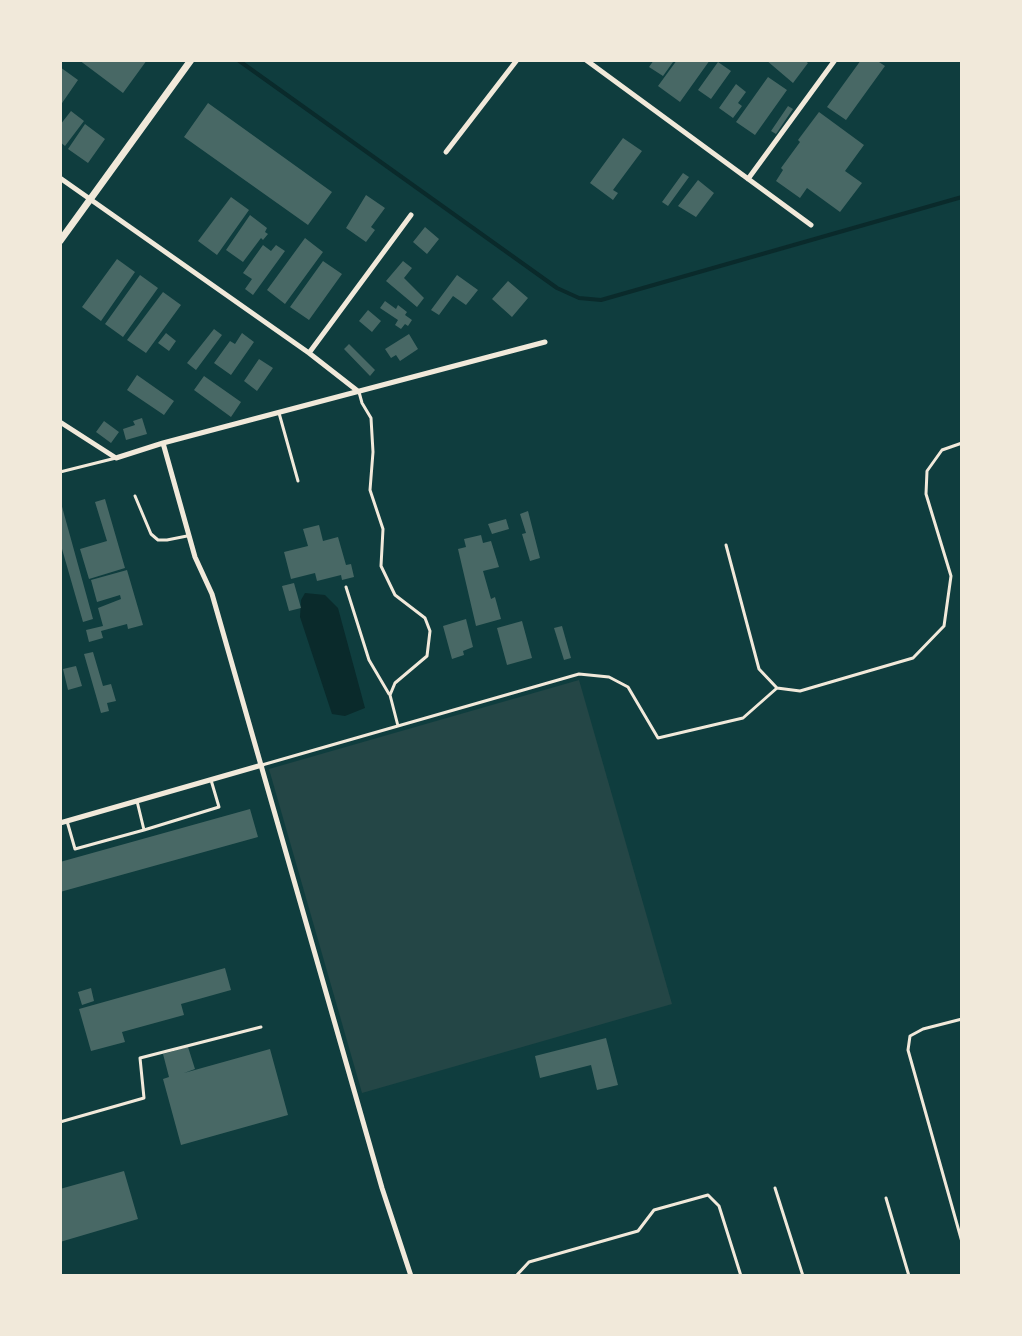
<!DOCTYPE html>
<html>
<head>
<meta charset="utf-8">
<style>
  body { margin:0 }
  #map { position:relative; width:1022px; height:1336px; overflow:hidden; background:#0f3d3e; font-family:"IBM Plex Sans",sans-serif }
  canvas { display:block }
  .frame { position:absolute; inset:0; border:62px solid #f1e9da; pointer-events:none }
</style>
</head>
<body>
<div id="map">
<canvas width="1022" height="1336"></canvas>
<div class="frame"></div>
</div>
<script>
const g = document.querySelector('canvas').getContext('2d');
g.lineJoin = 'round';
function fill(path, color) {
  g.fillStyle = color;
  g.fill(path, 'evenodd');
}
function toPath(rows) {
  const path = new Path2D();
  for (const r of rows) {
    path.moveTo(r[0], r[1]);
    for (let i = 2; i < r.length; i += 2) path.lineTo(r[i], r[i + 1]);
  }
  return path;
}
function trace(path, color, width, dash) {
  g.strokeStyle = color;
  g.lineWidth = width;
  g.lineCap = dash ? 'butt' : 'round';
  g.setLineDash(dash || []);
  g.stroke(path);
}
const green = toPath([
  [579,680,672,1004,362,1093,269,769]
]);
const water = toPath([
  [305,593,325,595,338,608,365,708,345,716,332,714,300,617,301,600]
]);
const stream = toPath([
  [238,60,557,288,579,298,601,300,962,197]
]);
const building = toPath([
  [79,60,147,60,123,93],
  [654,60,671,60,673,62,663,76,649,67],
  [677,60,710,60,680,102,658,86],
  [766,60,804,60,808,63,793,83],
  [861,60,876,60,885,66,846,120,827,107],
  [718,62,731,71,711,99,698,90],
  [60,67,78,80,60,106],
  [768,77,787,90,755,135,736,122],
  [736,84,746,92,738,103,742,106,733,118,719,108],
  [208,103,332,192,308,225,184,137],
  [788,106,793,109,776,134,771,131],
  [71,111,84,121,65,146,60,142,60,125],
  [819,112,864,145,845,171,862,183,840,212,807,188,800,198,776,181,783,170,781,168,800,142,798,140],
  [85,124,105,139,88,163,68,149],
  [623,138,642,151,613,190,618,193,613,200,590,183],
  [683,173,689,177,668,206,662,202],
  [698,180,714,193,696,217,678,206],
  [366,195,385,208,371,227,375,230,366,242,346,228],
  [231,197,249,210,217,255,198,241],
  [250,215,267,228,265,232,268,234,263,240,261,238,243,262,226,250],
  [425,227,439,239,427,254,413,242],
  [305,238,323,252,285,304,267,290],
  [263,245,271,251,276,245,285,251,253,295,245,289,252,279,243,273],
  [117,259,135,272,101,321,82,307],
  [323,261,342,274,309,320,290,307],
  [403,261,412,268,404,278,424,298,417,307,386,281],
  [140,275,158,288,123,337,105,324],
  [457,275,478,290,466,305,453,296,439,315,431,310],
  [508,281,528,298,512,317,492,299],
  [163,292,181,305,146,353,127,340],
  [385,301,396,309,398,305,407,312,405,315,412,320,408,326,405,324,401,329,395,325,398,320,380,308],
  [368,310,381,321,372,332,359,321],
  [214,329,222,335,196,370,187,363],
  [166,333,176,341,169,351,158,343],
  [242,333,254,342,231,375,214,363,230,341,235,344],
  [409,334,418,349,400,361,396,355,391,358,385,349],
  [349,344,375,370,370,376,344,349],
  [259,359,273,368,257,391,244,381],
  [137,375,174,401,164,415,127,390],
  [204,376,241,402,231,417,194,390],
  [142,418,147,434,126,440,123,429,135,425,133,421],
  [104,421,119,432,111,443,96,432],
  [105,499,125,568,89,579,80,549,107,541,95,502],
  [61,503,93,619,83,622,60,542],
  [528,511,540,558,530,561,522,534,526,533,520,514],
  [506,519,509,529,492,534,488,524],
  [319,525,323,541,338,537,346,565,351,564,354,577,342,580,341,575,317,581,315,573,291,579,284,552,308,546,303,529],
  [481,535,483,543,491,541,499,567,483,571,491,599,495,597,501,619,476,626,458,549,466,547,464,539],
  [127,570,143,625,128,629,127,624,101,631,103,638,89,642,86,630,103,626,98,608,121,599,120,595,97,602,91,580],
  [294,583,301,608,289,611,282,586],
  [466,619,473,647,463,651,464,655,452,659,443,626],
  [522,621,532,658,507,665,497,628],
  [562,626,571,658,564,660,554,628],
  [93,652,103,686,111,684,116,701,107,703,109,711,101,713,84,654],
  [76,666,82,686,68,690,63,669],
  [250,809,258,837,60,892,60,862],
  [225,968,231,990,181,1004,184,1015,122,1032,125,1042,91,1051,79,1009],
  [91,988,94,1001,82,1005,78,992],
  [606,1038,618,1085,597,1090,591,1065,540,1078,535,1056],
  [188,1047,195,1069,184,1073,270,1049,288,1115,181,1145,163,1079,169,1077,163,1054],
  [124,1171,138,1219,60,1242,60,1189]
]);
const service = toPath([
  [359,392,362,403,371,418,373,452,370,490,383,529,381,566,395,595,425,618,430,631,427,656,395,683,390,695,398,726],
  [279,413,298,481],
  [60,472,116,458],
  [135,496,151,534,158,540,167,540,187,536],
  [726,545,759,669,777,688],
  [346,587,369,660,389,694],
  [262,765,579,674,609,677,628,687,658,738,743,718,777,688,800,691,913,658,944,626,951,576,926,494,927,471,942,450,962,443],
  [67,821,75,849,144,830,137,801],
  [144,830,219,807,211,780],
  [962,1019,923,1029,910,1036,908,1050,962,1242],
  [60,1122,144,1098,140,1058,261,1027],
  [775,1188,803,1276],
  [886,1198,909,1276],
  [516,1276,529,1262,638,1231,654,1210,708,1195,719,1206,741,1276]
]);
const minor = toPath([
  [586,60,811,225],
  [446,152,517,60],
  [60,178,309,353,359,392],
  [748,179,835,60],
  [309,353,411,215],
  [60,422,116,458,163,443,545,342],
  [163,443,195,557,212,594,382,1188,411,1276],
  [60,823,262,765]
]);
const tertiary = toPath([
  [60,241,191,60]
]);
fill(green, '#244646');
fill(water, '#0a2a2b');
trace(stream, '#0a2a2b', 4);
fill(building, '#486865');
trace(service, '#f1e9da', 3);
trace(minor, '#f1e9da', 5);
trace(tertiary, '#f1e9da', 7);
</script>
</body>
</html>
